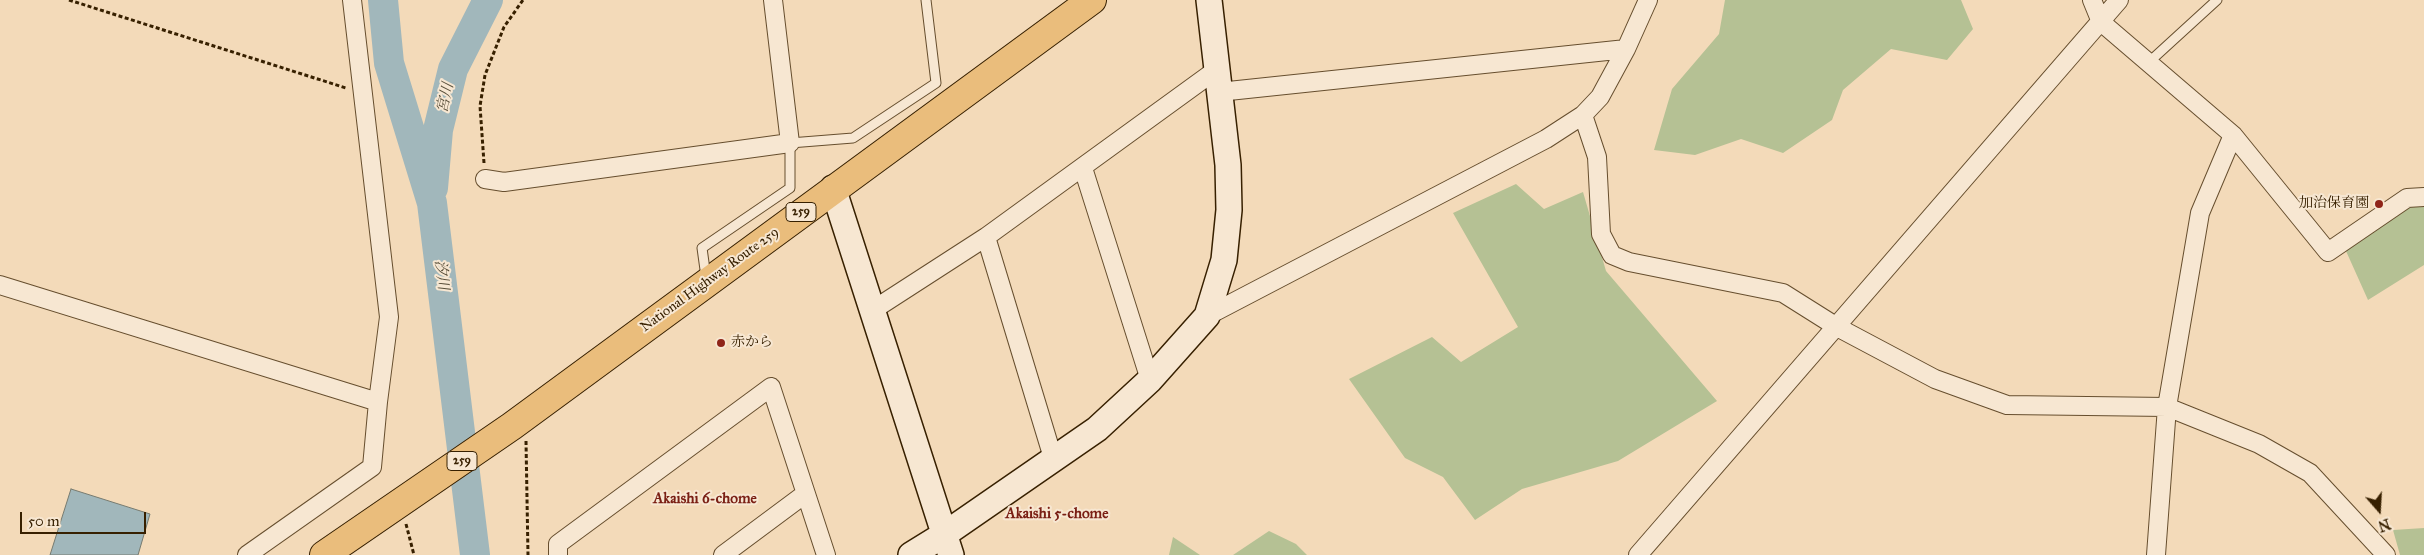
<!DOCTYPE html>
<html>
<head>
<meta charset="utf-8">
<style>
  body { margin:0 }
  #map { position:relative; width:2424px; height:555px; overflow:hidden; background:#f3dab9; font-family:"IM FELL Great Primer",serif }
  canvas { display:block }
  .north { position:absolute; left:2354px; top:485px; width:50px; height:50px; -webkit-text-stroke:4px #f7e7d2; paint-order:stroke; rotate:161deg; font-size:14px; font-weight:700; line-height:20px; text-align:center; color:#372000 }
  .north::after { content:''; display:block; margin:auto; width:18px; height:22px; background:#372000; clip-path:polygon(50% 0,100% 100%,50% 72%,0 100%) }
  .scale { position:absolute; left:20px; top:512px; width:126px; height:22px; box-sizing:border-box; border:2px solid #372000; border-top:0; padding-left:6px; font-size:15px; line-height:18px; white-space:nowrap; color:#372000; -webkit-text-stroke:4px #f7e7d2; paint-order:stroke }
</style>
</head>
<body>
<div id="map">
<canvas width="2424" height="555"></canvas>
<div class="north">N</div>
<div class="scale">50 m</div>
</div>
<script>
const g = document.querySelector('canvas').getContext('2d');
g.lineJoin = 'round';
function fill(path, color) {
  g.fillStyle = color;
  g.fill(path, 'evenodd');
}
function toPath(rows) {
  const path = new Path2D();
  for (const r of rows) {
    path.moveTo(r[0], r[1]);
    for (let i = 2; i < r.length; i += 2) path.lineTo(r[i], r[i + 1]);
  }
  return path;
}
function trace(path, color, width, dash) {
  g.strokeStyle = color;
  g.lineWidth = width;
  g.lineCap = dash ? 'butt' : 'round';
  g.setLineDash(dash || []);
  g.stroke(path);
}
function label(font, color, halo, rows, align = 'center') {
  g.font = font + ' "IM FELL Great Primer","Noto Serif JP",serif';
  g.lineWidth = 4;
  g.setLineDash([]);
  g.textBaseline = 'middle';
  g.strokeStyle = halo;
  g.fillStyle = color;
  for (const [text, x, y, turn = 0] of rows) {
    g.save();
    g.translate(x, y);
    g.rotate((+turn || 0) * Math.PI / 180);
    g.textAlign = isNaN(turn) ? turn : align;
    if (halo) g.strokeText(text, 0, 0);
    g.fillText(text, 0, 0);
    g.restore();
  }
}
const green = toPath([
  [1725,0,1961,0,1973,29,1947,60,1891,49,1843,90,1832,120,1783,153,1741,139,1695,155,1654,150,1672,89,1719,34],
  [1516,184,1544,209,1583,192,1606,271,1717,401,1618,461,1522,489,1475,520,1443,477,1405,458,1349,379,1432,337,1461,362,1518,327,1453,213],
  [2409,206,2424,206,2424,265,2368,300,2346,251],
  [2424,528,2424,555,2400,555,2393,530],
  [1269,531,1296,544,1307,555,1233,555],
  [1173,537,1200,555,1169,555]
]);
const water = toPath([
  [71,489,150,514,138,555,50,555,71,489]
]);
const river = toPath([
  [383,0,389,63,432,203,475,555],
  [433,188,438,130,453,69,488,0]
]);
const path = toPath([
  [69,0,346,88],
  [484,163,480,106,485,75,504,27,523,0],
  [526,441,528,555],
  [406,524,414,555]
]);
const lane = toPath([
  [2148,63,2217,0],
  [706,277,702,248,790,188,790,143,853,138,936,83,926,0]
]);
const street = toPath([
  [2092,0,2101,22,2233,135,2328,252,2407,198,2424,197],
  [1219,92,1626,49],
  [1583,115,1597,157,1601,234,1612,255,1629,262,1783,293,1837,327,1935,379,2007,405,2167,407,2259,444,2310,473,2386,555],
  [1083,168,1150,380],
  [485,179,504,182,790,143,773,0],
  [986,237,1053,458],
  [0,285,378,402],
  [873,310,986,237,1216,70],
  [1207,316,1546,139,1583,115,1600,97,1626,49,1648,0],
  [247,555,372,467,378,402,389,317,352,0],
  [558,555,558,544,771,387,826,555],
  [723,555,805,494],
  [1638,555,2119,0],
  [2156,555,2167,407,2200,213,2233,135]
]);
const secondary = toPath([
  [833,188,951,555],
  [911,555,945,534,1097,429,1150,380,1207,316,1224,260,1229,210,1228,165,1209,0]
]);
const highway = toPath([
  [324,555,512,426,1092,0]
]);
const markers = [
  [2379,204,5,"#8f2418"],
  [721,343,5,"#8f2418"]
];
const shields = [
  [801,212,30],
  [462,461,30]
];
const shieldNames = [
  ["259",801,212],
  ["259",462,461]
];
const poiNames = [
  ["加治保育園",2369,204],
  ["赤から",731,343,"left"]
];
const streetNames = [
  ["National Highway Route 259",710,280,-36]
];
const waterNames = [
  ["宮川",446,98,-77],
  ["汐川",441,275,83]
];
const neighbourhoodNames = [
  ["Akaishi 6-chome",705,499],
  ["Akaishi 5-chome",1057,514]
];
fill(green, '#b5c194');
fill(water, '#a1b7bb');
trace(water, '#777b70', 1);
trace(river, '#a1b7bb', 30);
trace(lane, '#664e2e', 11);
trace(street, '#664e2e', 20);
trace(secondary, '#372000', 28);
trace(highway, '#372000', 30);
trace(path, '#372000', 3, [4, 2.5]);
trace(lane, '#f7e7d2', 9);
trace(street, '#f7e7d2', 18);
trace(secondary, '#f7e7d2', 25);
trace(highway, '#eabd7c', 28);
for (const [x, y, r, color] of markers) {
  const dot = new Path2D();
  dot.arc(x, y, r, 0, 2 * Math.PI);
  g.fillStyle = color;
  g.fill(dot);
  trace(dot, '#f7e7d2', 2);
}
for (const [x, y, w] of shields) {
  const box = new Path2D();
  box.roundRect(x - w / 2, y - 9.5, w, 19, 4);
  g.fillStyle = '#f7e7d2';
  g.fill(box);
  trace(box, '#372000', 1);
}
label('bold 12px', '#372000', null, shieldNames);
label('14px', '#372000', '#f7e7d2', poiNames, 'right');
label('14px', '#372000', '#f7e7d2', streetNames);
label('italic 15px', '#574d38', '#f7e7d2', waterNames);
label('bold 15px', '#7a1f14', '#f7e7d2', neighbourhoodNames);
</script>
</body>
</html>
